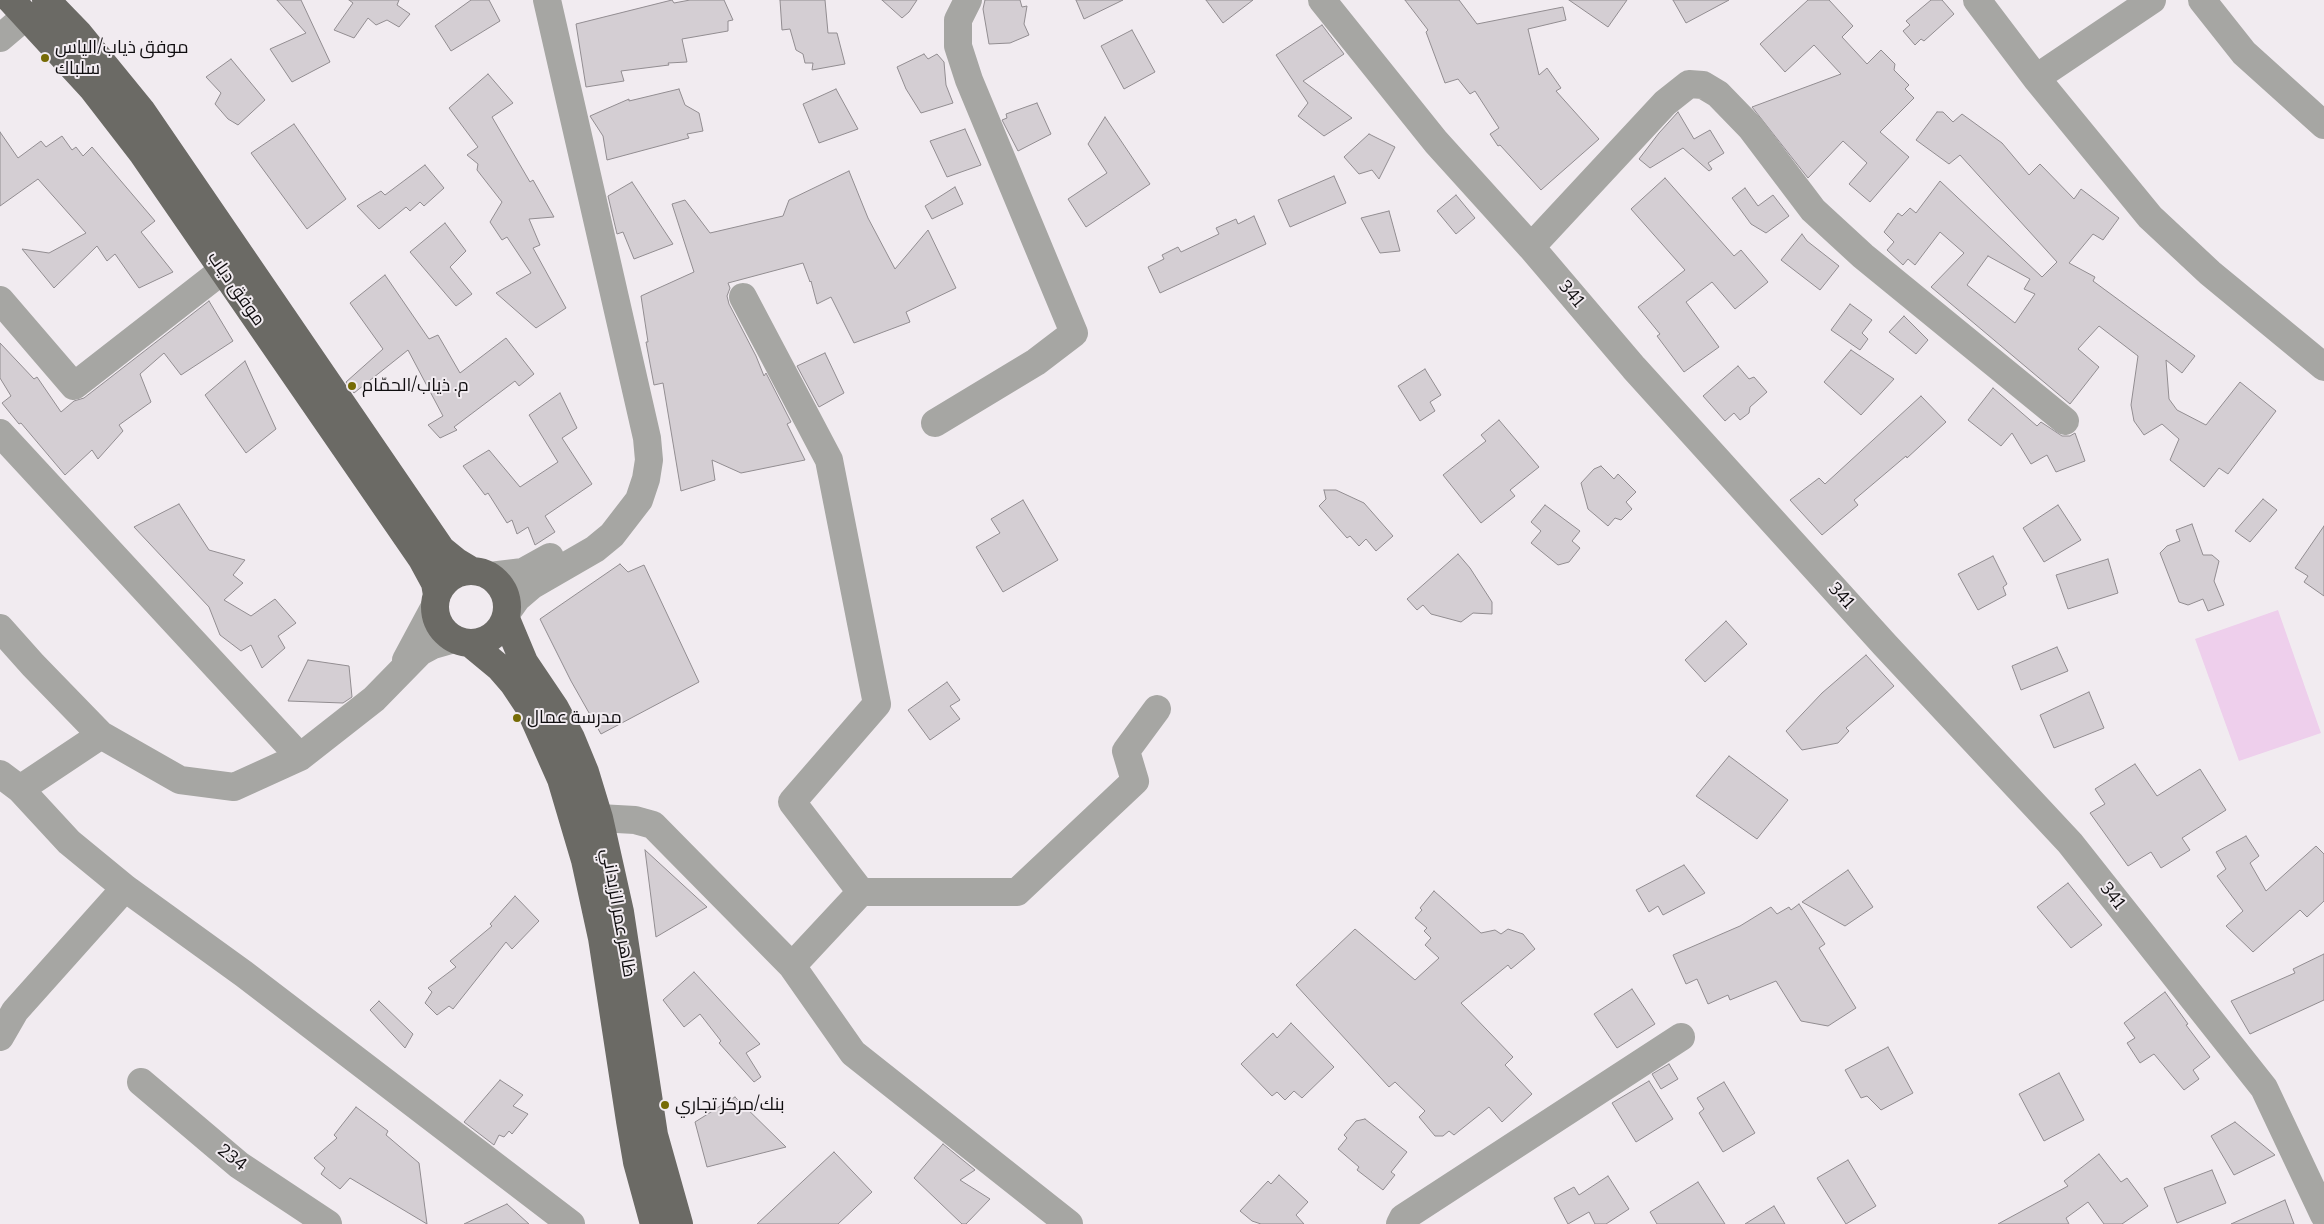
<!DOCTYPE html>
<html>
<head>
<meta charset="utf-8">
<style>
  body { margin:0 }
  canvas { display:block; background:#f1ebf0 }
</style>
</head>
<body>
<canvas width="2324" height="1224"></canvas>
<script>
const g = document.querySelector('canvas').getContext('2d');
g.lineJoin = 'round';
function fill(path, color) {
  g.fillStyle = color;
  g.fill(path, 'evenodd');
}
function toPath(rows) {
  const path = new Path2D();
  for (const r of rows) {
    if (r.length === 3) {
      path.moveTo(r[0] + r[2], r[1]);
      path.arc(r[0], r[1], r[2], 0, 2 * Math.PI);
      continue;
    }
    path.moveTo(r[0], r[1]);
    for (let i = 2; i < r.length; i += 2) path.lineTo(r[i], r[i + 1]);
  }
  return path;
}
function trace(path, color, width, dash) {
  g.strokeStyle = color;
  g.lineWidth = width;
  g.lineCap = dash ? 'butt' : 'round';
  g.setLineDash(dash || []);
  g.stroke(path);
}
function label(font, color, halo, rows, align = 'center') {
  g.font = font + ' Bitter,Cairo,serif';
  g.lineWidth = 4;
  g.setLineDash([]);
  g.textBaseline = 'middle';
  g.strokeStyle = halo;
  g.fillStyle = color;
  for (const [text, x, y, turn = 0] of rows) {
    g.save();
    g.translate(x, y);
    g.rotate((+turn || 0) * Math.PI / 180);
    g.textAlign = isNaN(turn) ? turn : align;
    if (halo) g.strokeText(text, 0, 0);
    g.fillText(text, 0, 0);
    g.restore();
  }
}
const green = toPath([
  [2278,610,2321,733,2239,761,2195,639]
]);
const building = toPath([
  [277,0,301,0,330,62,292,82,270,49,306,33,277,0],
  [349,0,399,0,397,5,410,14,399,27,387,20,376,25,368,18,354,38,334,30,353,3,349,0],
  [471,0,489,0,500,21,451,51,435,26,471,0],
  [672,0,674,3,690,0,724,0,733,20,728,21,728,31,682,39,687,62,668,63,669,65,621,71,624,81,586,87,576,24,672,0],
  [780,0,825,0,828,33,837,33,845,64,812,70,813,63,805,63,803,54,796,50,790,29,782,30,780,0],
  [882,0,917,0,909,12,902,18,882,0],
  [985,0,1020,0,1022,7,1027,6,1024,24,1029,35,1010,43,989,44,983,9,985,0],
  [1076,0,1123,0,1084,19,1076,0],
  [1206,0,1253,0,1223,23,1206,0],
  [1405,0,1459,0,1477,24,1563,7,1566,20,1528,29,1539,75,1547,68,1561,88,1556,91,1599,139,1541,190,1500,145,1498,146,1490,134,1499,128,1475,91,1470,94,1458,79,1445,83,1426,32,1428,30,1405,0],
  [1569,0,1627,0,1608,27,1569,0],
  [1673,0,1729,0,1686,23,1673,0],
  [1808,0,1829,0,1853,26,1842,37,1867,64,1881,50,1895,64,1894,70,1909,85,1905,89,1914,98,1880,132,1909,157,1870,202,1849,184,1867,163,1843,141,1808,178,1752,107,1841,74,1814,45,1785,72,1760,44,1808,0],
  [1931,0,1942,0,1954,14,1924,41,1921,39,1915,45,1903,31,1910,25,1906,21,1931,0],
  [1322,25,1344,54,1303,81,1352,118,1324,136,1298,116,1308,103,1276,55,1322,25],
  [1132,30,1155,72,1124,89,1101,46,1132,30],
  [924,54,928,59,937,54,944,62,946,85,953,103,921,113,906,89,897,67,924,54],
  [231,59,265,100,238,125,228,119,215,104,221,93,206,77,231,59],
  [488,74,513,103,492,117,530,182,533,180,554,217,529,219,540,245,533,248,566,308,536,328,496,293,531,273,507,237,502,240,490,222,502,202,477,170,478,164,467,155,478,147,449,108,488,74],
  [679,89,685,105,699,113,703,131,687,134,689,138,607,160,603,136,590,116,629,99,629,101,679,89],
  [836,89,858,129,819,143,803,104,836,89],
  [1037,103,1051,134,1018,151,1002,120,1007,118,1006,114,1037,103],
  [1678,112,1694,139,1710,130,1724,153,1708,163,1712,169,1709,171,1683,148,1650,168,1639,159,1659,133,1678,112],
  [1937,112,1943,112,1953,122,1962,114,2002,143,2029,175,2040,164,2074,199,2081,189,2119,218,2103,240,2093,234,2069,263,2095,277,2093,281,2195,356,2182,373,2166,360,2169,399,2177,410,2206,425,2240,382,2276,411,2228,474,2219,468,2204,487,2170,460,2179,439,2162,424,2144,435,2134,421,2131,405,2138,356,2099,326,2078,349,2099,367,2070,404,1931,287,1964,253,1940,232,1915,265,1908,259,1903,265,1887,250,1894,242,1884,232,1898,213,1902,216,1910,208,1916,213,1940,181,2042,277,2057,262,1960,155,1949,164,1916,140,1937,112],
  [1988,256,2030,279,2024,289,2035,294,2015,323,1967,285,1988,256],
  [1105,117,1150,184,1086,227,1068,199,1107,173,1088,144,1105,117],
  [294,124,346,199,307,229,251,153,294,124],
  [965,129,981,165,947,177,930,141,965,129],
  [0,132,18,158,41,141,46,147,62,136,72,150,76,147,83,156,92,147,155,221,141,232,173,272,139,288,115,254,107,261,97,246,54,288,22,249,49,253,86,233,38,179,0,206,0,132],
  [1369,134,1395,147,1379,179,1372,170,1359,174,1344,157,1369,134],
  [425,165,444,188,424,206,420,202,410,211,406,207,379,229,357,206,381,191,385,195,425,165],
  [849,171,868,218,895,269,928,230,956,288,906,312,910,322,854,343,831,297,817,304,811,281,810,282,803,263,728,283,730,288,727,296,729,304,756,356,764,376,766,373,791,422,787,424,805,460,741,473,712,460,715,480,681,491,663,383,654,385,646,342,648,342,641,296,694,272,672,204,685,200,710,233,783,216,789,200,849,171],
  [1334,176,1346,203,1290,227,1278,200,1334,176],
  [1665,178,1734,256,1741,250,1768,282,1735,309,1712,282,1686,302,1719,347,1684,372,1657,336,1660,334,1638,307,1685,270,1631,209,1665,178],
  [632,182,673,244,634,259,623,232,617,234,608,196,632,182],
  [955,187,963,204,932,219,925,206,955,187],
  [1745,188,1758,206,1773,195,1789,216,1766,233,1751,224,1732,198,1745,188],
  [1456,195,1475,218,1456,234,1437,211,1456,195],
  [1389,211,1400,251,1380,253,1361,218,1389,211],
  [1254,216,1266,244,1160,293,1148,267,1164,259,1162,255,1178,247,1181,252,1219,234,1216,228,1236,219,1238,224,1254,216],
  [445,223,466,251,450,267,472,294,456,306,410,252,445,223],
  [1802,234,1807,241,1839,266,1820,290,1781,260,1802,234],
  [385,275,429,339,438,335,460,373,506,338,534,374,519,386,515,381,454,427,457,430,440,438,428,425,443,416,408,350,354,393,346,382,383,349,350,303,385,275],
  [209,301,233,341,181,375,164,353,140,374,151,402,119,425,123,431,98,459,92,450,65,475,21,423,19,424,2,403,11,396,0,378,0,343,34,379,37,377,61,412,74,401,84,398,209,301],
  [1850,304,1872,320,1862,333,1868,339,1860,350,1831,330,1850,304],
  [1904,316,1928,340,1916,354,1889,332,1904,316],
  [1851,350,1894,379,1861,415,1824,382,1851,350],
  [825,353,844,393,819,407,797,366,825,353],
  [245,361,276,429,246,453,205,395,245,361],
  [1738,366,1749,379,1754,377,1767,392,1750,407,1749,413,1740,420,1734,413,1725,421,1703,396,1738,366],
  [1425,369,1441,395,1430,402,1435,411,1420,421,1398,386,1425,369],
  [1993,388,2037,426,2041,422,2062,436,2070,436,2075,433,2085,461,2056,472,2047,455,2031,464,2012,433,2001,446,1968,420,1993,388],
  [560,393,577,428,562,438,592,484,545,516,555,532,535,545,528,527,517,534,512,520,507,523,488,493,485,495,463,466,489,450,520,487,558,462,529,415,560,393],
  [1921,396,1946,422,1907,458,1906,456,1854,500,1858,505,1822,535,1790,500,1819,478,1825,484,1921,396],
  [1499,420,1539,467,1510,490,1515,496,1481,523,1443,475,1486,441,1481,435,1499,420],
  [1601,466,1614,479,1618,474,1636,492,1626,502,1632,509,1621,520,1615,518,1608,526,1588,509,1581,483,1594,469,1601,466],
  [1324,490,1336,490,1364,503,1393,536,1376,551,1366,539,1359,546,1350,536,1347,538,1319,506,1326,499,1324,490],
  [2263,499,2277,510,2250,542,2235,531,2263,499],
  [1023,500,1058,560,1003,592,976,547,1000,533,991,519,1023,500],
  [179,504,209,550,245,560,233,575,243,583,224,600,251,616,275,599,296,623,278,636,285,648,262,668,251,645,241,651,220,635,209,607,134,527,179,504],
  [1545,505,1580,531,1572,541,1580,548,1569,562,1558,565,1531,543,1541,531,1531,522,1545,505],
  [2058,505,2081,540,2044,562,2023,528,2058,505],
  [2192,524,2203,555,2212,555,2219,561,2214,581,2224,605,2208,611,2203,599,2188,605,2179,602,2160,553,2167,546,2180,541,2176,530,2192,524],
  [2324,526,2324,596,2304,582,2308,576,2295,568,2324,526],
  [1458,554,1470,568,1492,602,1492,614,1473,613,1461,622,1431,614,1423,605,1417,610,1407,599,1458,554],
  [1993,556,2007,584,2003,587,2006,595,1978,610,1958,574,1993,556],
  [2108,559,2118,593,2068,609,2056,575,2108,559],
  [620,564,628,572,644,565,699,682,601,734,571,681,540,619,620,564],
  [1726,621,1747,644,1705,682,1685,660,1726,621],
  [2057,647,2068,671,2021,690,2012,666,2057,647],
  [1866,655,1894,686,1846,728,1849,731,1838,743,1802,750,1786,731,1822,693,1866,655],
  [308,660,349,666,352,697,343,703,288,701,308,660],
  [947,682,960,700,950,706,960,719,930,740,908,710,947,682],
  [2089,692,2104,728,2054,748,2040,715,2089,692],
  [1729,756,1788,800,1757,839,1696,796,1729,756],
  [2135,764,2157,796,2200,769,2226,810,2182,838,2190,850,2161,868,2151,852,2128,866,2090,813,2105,804,2095,789,2135,764],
  [2246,836,2259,856,2250,863,2266,891,2316,846,2324,854,2324,901,2307,917,2300,910,2253,952,2226,926,2243,911,2217,876,2226,869,2216,852,2246,836],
  [645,850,707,907,656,937,645,850],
  [1684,865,1705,893,1663,915,1658,906,1649,912,1636,890,1684,865],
  [1848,870,1873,907,1845,926,1802,902,1848,870],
  [2068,883,2102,925,2071,948,2037,907,2068,883],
  [1434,891,1481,933,1495,930,1501,934,1508,929,1523,934,1535,949,1511,969,1508,965,1461,1003,1513,1057,1505,1065,1532,1094,1502,1122,1489,1107,1454,1135,1449,1131,1443,1136,1435,1136,1419,1117,1425,1111,1395,1082,1389,1087,1296,985,1355,929,1415,980,1439,958,1425,945,1431,938,1424,931,1427,928,1415,918,1422,910,1420,908,1434,891],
  [515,896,539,921,512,949,506,942,453,1009,449,1006,437,1015,425,1003,432,992,428,988,456,967,450,961,492,926,490,924,515,896],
  [1799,904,1825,944,1819,948,1856,1008,1828,1026,1801,1021,1776,981,1730,1000,1728,995,1708,1004,1697,979,1686,984,1673,955,1740,926,1771,907,1777,914,1789,907,1791,910,1799,904],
  [2324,954,2324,1000,2250,1034,2231,1001,2295,973,2293,969,2324,954],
  [694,972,760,1044,746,1053,761,1077,754,1082,719,1043,721,1041,700,1014,684,1027,663,1000,694,972],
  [1632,989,1655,1024,1617,1048,1594,1014,1632,989],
  [2165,992,2188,1024,2186,1025,2210,1057,2193,1070,2199,1079,2184,1090,2154,1054,2140,1063,2127,1043,2135,1038,2124,1023,2165,992],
  [379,1001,413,1034,405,1048,370,1010,379,1001],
  [1291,1023,1334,1067,1302,1098,1294,1091,1285,1100,1277,1092,1272,1096,1241,1064,1273,1033,1277,1038,1291,1023],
  [1888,1047,1913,1093,1881,1110,1867,1096,1861,1098,1845,1070,1888,1047],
  [1669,1064,1678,1079,1661,1089,1652,1074,1669,1064],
  [2059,1073,2084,1120,2044,1141,2019,1094,2059,1073],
  [500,1080,523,1095,513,1106,528,1114,512,1134,509,1131,504,1137,499,1135,494,1145,464,1122,500,1080],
  [1649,1081,1673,1119,1636,1142,1612,1103,1649,1081],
  [1724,1082,1755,1133,1723,1152,1699,1113,1704,1109,1697,1098,1724,1082],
  [735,1097,786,1147,707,1167,695,1122,735,1097],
  [356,1107,388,1131,386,1135,419,1163,427,1224,350,1178,340,1189,321,1174,325,1168,314,1158,337,1138,334,1135,356,1107],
  [1365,1119,1407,1152,1391,1172,1395,1175,1383,1190,1357,1170,1359,1167,1338,1149,1347,1138,1344,1135,1356,1121,1365,1119],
  [2235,1122,2275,1155,2234,1175,2211,1136,2235,1122],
  [943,1144,975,1170,960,1180,990,1199,966,1224,962,1224,914,1178,943,1144],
  [834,1152,872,1192,838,1224,757,1224,834,1152],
  [2099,1154,2121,1182,2127,1178,2148,1206,2122,1224,2104,1224,2088,1202,2066,1218,2069,1224,1998,1224,2068,1186,2064,1181,2099,1154],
  [1848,1160,1876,1206,1846,1224,1817,1178,1848,1160],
  [2212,1170,2226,1203,2177,1223,2164,1188,2212,1170],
  [1279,1175,1308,1202,1296,1215,1304,1224,1261,1224,1252,1221,1240,1211,1268,1181,1271,1184,1279,1175],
  [1608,1176,1629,1209,1606,1224,1595,1224,1589,1212,1568,1224,1554,1198,1574,1187,1579,1195,1608,1176],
  [1698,1182,1725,1224,1657,1224,1650,1212,1698,1182],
  [2285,1200,2294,1224,2231,1224,2285,1200],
  [507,1204,529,1224,464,1224,507,1204],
  [1774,1206,1785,1224,1745,1224,1774,1206]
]);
const minor = toPath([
  [1322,0,1436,142,1531,247,1634,368,1885,645,2070,843,2264,1088,2324,1215],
  [1977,0,2036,78,2150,217,2210,273,2324,367],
  [2202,0,2244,53,2324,125],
  [0,38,26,16],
  [2036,78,2152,0],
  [1531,247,1665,103,1689,84,1703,85,1718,94,1751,128,1813,210,1863,256,2065,421],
  [0,300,74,386,223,270],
  [935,423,1036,362,1074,333,969,80,958,46,958,20,968,0],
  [0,433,300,757],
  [490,576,523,572,550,557],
  [507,612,517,598,531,586,595,549,612,535,639,500,646,479,649,460,647,438,547,0],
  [0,628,33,665,101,735,180,780,234,787,300,757,374,699,420,652,433,645,454,639],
  [406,660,435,606],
  [0,774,20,789,69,842,125,888,244,974,571,1224],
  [20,789,101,735],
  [576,821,599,818,635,820,653,825,792,966,861,892,792,802,877,704,829,460,743,297],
  [861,892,1017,892,1135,781,1126,751,1157,709],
  [792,966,853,1053,1069,1224],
  [0,1037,15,1011,125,888],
  [141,1082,239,1165,328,1224],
  [1400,1224,1403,1218,1681,1037]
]);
const major = toPath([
  [11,0,92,88,143,154,422,559,435,583,437,595],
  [46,0,79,34,141,110,441,549,457,562,472,571],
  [471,607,36],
  [506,619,524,662,555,708,571,738,585,772,599,818,620,912,654,1135,679,1224],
  [471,644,500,668,513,683,529,707,561,779,585,860,602,938,630,1121,637,1162,654,1224]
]);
const markers = [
  [45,58,5,"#766b05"],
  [352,386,5,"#766b05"],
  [517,718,5,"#766b05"],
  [665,1105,5,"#766b05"]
];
const poiNames = [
  ["موفق ذياب/الياس",55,48],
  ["سلباك",55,69],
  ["م. ذياب/الحمّام",362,386],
  ["مدرسة عمال",527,718],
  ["بنك/مركز تجاري",675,1105]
];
const streetNames = [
  ["موفق دياب",236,289,55],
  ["341",1571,294,50],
  ["341",1841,596,48],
  ["341",2112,896,52],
  ["ظاهر عمر الزيداني",618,913,80],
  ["234",232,1158,38]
];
fill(green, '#eecfec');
fill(building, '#d4ced3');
trace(building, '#928d91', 1);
trace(minor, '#a6a6a3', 28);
trace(major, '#6b6a65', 28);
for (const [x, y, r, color] of markers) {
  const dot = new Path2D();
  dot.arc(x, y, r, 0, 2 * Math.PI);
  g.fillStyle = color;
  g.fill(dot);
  trace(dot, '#f1ebf0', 2);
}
label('18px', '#0e0c0e', '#f1ebf0', poiNames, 'left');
label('18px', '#0e0c0e', '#f1ebf0', streetNames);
</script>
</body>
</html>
